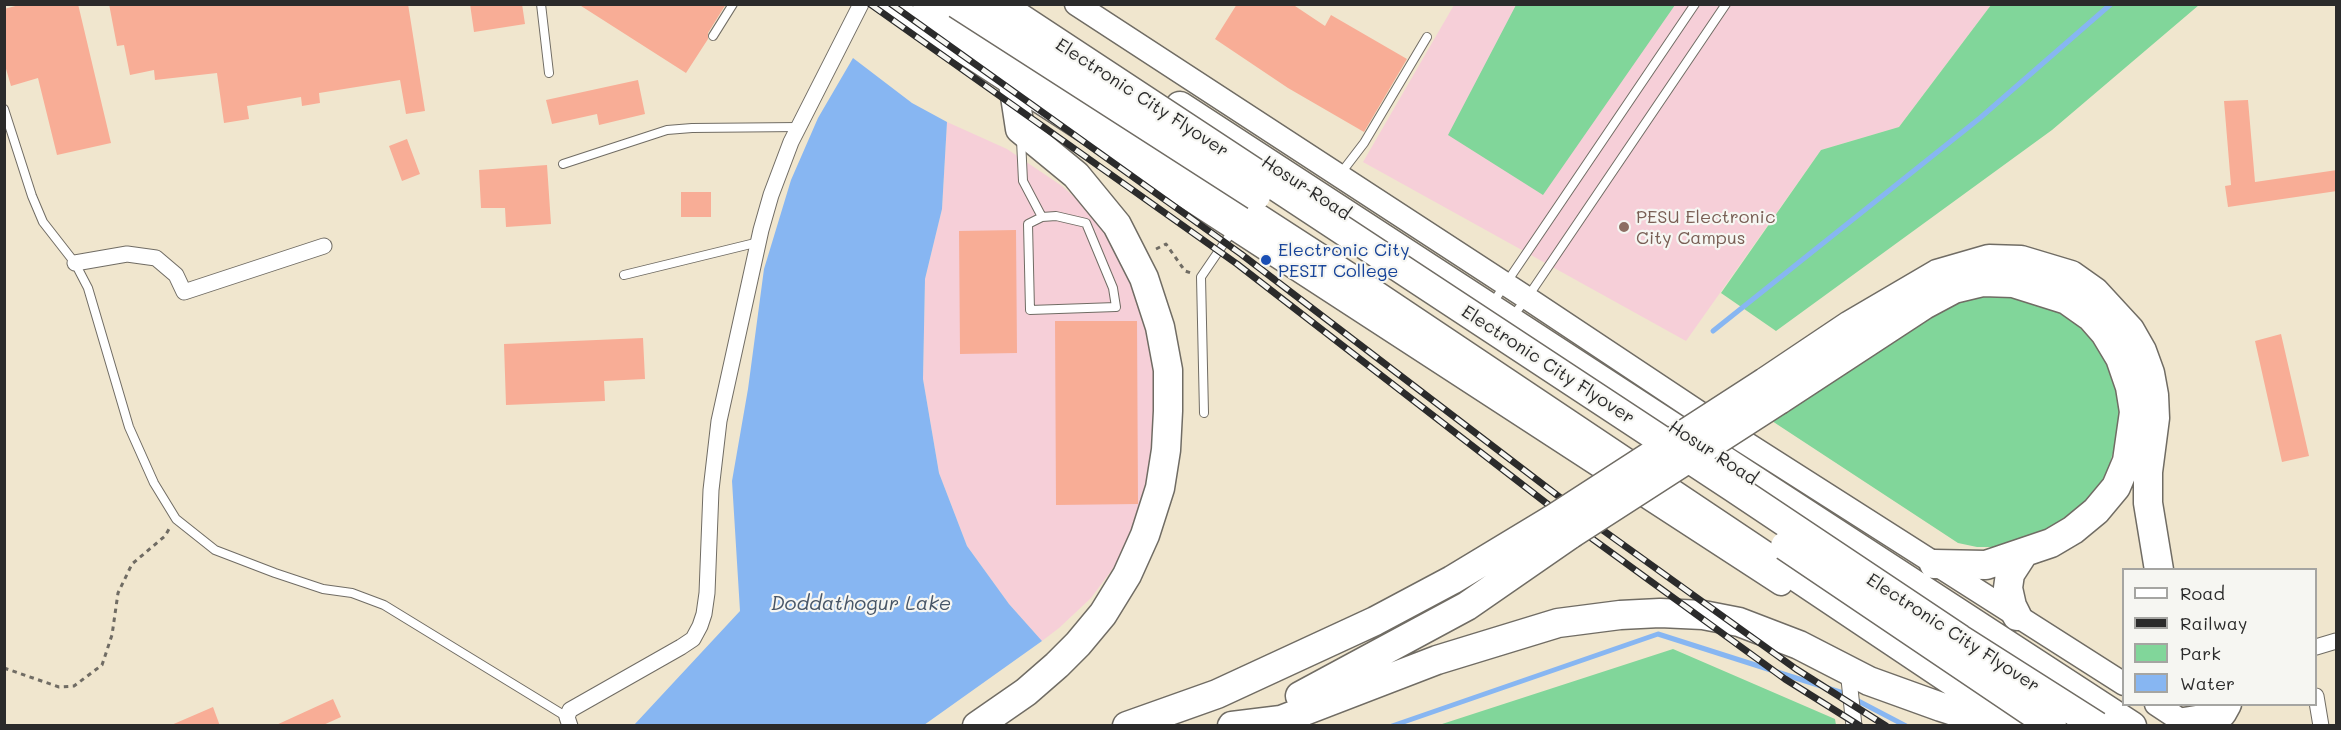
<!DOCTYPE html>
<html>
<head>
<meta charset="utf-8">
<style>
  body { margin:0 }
  #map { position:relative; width:2341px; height:730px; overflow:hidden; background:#f0e6ce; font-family:Mali,sans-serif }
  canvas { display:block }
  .frame { position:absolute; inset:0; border:6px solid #2b2b2b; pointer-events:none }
  .legend { position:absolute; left:2122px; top:568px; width:195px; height:138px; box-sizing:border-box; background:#f6f6f2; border:2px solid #a5a5a2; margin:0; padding:8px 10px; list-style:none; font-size:18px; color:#2b2b2b }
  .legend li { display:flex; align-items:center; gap:12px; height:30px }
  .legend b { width:30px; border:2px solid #a5a5a2 }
</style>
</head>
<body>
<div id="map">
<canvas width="2341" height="730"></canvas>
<div class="frame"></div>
<ul class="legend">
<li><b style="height:8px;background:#fff"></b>Road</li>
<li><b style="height:8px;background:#2b2b2b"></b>Railway</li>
<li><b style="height:16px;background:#81d69a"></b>Park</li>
<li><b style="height:16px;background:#87b6f2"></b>Water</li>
</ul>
</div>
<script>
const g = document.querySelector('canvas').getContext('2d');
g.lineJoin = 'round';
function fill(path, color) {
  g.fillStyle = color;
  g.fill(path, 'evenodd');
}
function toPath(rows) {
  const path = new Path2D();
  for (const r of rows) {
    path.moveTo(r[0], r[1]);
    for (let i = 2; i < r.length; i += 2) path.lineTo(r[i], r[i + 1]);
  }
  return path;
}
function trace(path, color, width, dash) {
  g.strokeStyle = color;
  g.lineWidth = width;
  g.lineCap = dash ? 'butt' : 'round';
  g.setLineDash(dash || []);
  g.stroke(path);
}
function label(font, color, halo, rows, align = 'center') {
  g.font = font + ' Mali,sans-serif';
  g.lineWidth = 4.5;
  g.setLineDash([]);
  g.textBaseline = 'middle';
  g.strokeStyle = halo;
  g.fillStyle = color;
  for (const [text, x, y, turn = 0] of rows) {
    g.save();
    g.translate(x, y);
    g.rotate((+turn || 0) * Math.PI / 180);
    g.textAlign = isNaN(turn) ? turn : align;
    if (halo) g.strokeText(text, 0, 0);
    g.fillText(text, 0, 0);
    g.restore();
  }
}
const built = toPath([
  [1454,5,1991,5,1899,127,1821,150,1686,341,1363,162],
  [947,122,1007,149,1062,186,1089,210,1126,262,1156,353,1152,478,1127,544,1117,563,1091,598,1059,628,1042,641,1009,604,967,546,939,473,923,379,925,279,942,209]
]);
const green = toPath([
  [1516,5,1675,5,1543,195,1448,135],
  [1991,5,2199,5,2052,130,1776,331,1721,293,1821,150,1899,127],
  [2005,295,2054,309,2069,318,2089,336,2104,357,2114,380,2119,403,2120,429,2107,473,2100,486,2080,508,2060,524,2041,534,2001,547,1977,547,1958,543,1772,421,1949,306,1979,296],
  [1673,649,1835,719,1836,725,1439,725]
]);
const water = toPath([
  [853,58,912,103,947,122,942,209,925,279,923,379,939,473,967,546,1009,604,1042,641,924,725,634,725,740,611,732,481,748,389,764,269,791,180,818,118]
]);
const stream = toPath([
  [1713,331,1980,118,2111,4],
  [1392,726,1658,634,1843,693,1906,726]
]);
const building = toPath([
  [23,4,78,4,111,143,57,155,38,78,11,86,4,62,4,9],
  [109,4,408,4,425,111,406,114,400,80,319,93,320,103,302,106,301,97,247,106,249,119,224,123,217,73,155,80,154,70,130,75,124,45,117,46],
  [470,4,522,4,525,24,474,32],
  [578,4,726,4,708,33,708,39,686,73],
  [1237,4,1292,4,1325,26,1331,15,1407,59,1364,132,1288,88,1215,39],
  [638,80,645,114,599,125,597,114,552,124,546,100],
  [2248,100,2255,182,2337,170,2337,191,2228,207,2225,186,2231,185,2224,101],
  [407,139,420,174,402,181,389,146],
  [547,165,551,224,506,227,505,208,481,208,479,170],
  [681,192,711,192,711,217,681,217],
  [1016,230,1017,353,960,354,959,231],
  [1055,321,1137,321,1138,504,1056,505],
  [2281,334,2309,456,2282,462,2255,341],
  [643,338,645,379,604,381,605,401,506,405,504,344],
  [333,699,341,717,321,726,274,726],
  [213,707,220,726,169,726]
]);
const path = toPath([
  [1156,249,1166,244,1185,271,1191,273],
  [4,668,59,687,74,686,102,665,112,635,118,593,132,564,165,536,169,529]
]);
const lane = toPath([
  [541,4,549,73],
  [713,36,733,4],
  [4,109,32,196,43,222,75,263,88,288,129,427,154,483,176,519,215,550,275,573,323,589,352,593,384,605,567,717],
  [1021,140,1023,181,1042,217,1028,224,1030,310,1116,307,1113,288,1086,223,1056,216,1042,217],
  [563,164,667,130,692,128,799,127],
  [1341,173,1364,143,1427,37],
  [624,275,759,242],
  [1492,304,1695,4],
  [1512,317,1527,298,1726,4],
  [1204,413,1201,277,1233,230]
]);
const street = toPath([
  [75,263,127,254,156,258,176,275,184,292,324,246],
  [2316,647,2336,641],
  [1848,670,1854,726],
  [2316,696,2321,726],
  [570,726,567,717,570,710,681,647,693,639,700,626,704,614,707,593,711,490,719,421,761,230,771,195,791,142,861,4]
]);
const secondary = toPath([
  [889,4,1781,584],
  [1076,4,1527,298,1727,431,2124,684],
  [2156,704,2189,726]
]);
const highway = toPath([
  [927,4,1347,276,2019,726],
  [1180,106,2132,726],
  [1765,382,1850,325,1937,274,1989,259,2021,260,2071,275,2095,292,2130,330,2142,351,2150,373,2154,395,2155,418,2148,472,2148,503,2159,570],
  [1779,400,1924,305,1954,289,1983,282,2013,283,2067,300,2091,317,2105,333,2120,358,2130,387,2134,412,2127,461,2116,487,2096,511,2073,530,2051,543,1986,565,1934,564],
  [2017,616,2012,606,2008,588,2010,574,2023,554],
  [1300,696,1467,606,1571,534],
  [2184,722,2215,717,2222,713,2227,704],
  [977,726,1026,692,1057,665,1078,644,1103,614,1127,575,1145,535,1160,488,1166,450,1168,411,1168,370,1160,327,1144,278,1117,225,1076,175,1020,129,1009,57],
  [1127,726,1217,694,1375,621,1452,580,1553,519],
  [1232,726,1281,720,1437,660,1558,623,1620,615,1660,613,1703,615,1739,622,1799,645,1869,681,1941,707,2000,726]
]);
const rail = toPath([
  [870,4,1237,264,1594,540,1785,679,1860,726],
  [891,4,1241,254,1604,531,1796,669,1886,726]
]);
const highwayBridge = toPath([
  [957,4,1256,196],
  [999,4,1734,488,1960,639,2097,726],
  [1553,519,1765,382],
  [1571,534,1779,400],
  [1785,546,2052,726]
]);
const markers = [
  [1624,227,6,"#8d6e63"],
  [1266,260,6,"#1a4fb4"]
];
const streetNames = [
  ["Electronic City Flyover",1142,98,33],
  ["Hosur Road",1306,188,33],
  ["Electronic City Flyover",1548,365,33],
  ["Hosur Road",1713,453,33],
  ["Electronic City Flyover",1953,633,33]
];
const educationNames = [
  ["PESU Electronic",1636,217],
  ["City Campus",1636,238]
];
const transitNames = [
  ["Electronic City",1278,250],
  ["PESIT College",1278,271]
];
const waterNames = [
  ["Doddathogur Lake",861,604]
];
fill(built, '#f6cfd8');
fill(green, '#81d69a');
fill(water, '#87b6f2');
trace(stream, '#87b6f2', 5);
fill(building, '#f8ad96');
trace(lane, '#706c64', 10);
trace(street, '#706c64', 17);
trace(secondary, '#706c64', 25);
trace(highway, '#706c64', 31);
trace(path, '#706c64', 3, [4.5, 4.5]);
trace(lane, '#fff', 8);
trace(street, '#fff', 15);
trace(secondary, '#fff', 22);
trace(highway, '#fff', 28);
trace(rail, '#2b2b2b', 7);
trace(rail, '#f6f6f2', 4.5, [14]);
trace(highwayBridge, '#706c64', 31, []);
trace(highwayBridge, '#fff', 28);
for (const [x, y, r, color] of markers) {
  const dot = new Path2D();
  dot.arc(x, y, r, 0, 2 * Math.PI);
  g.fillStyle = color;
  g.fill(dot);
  trace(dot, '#f6f6f2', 2);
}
label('18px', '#2b2b2b', '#f6f6f2', streetNames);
label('18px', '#785e54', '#f6f6f2', educationNames, 'left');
label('18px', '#164399', '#f6f6f2', transitNames, 'left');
label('italic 20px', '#475567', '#f6f6f2', waterNames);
</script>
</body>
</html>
